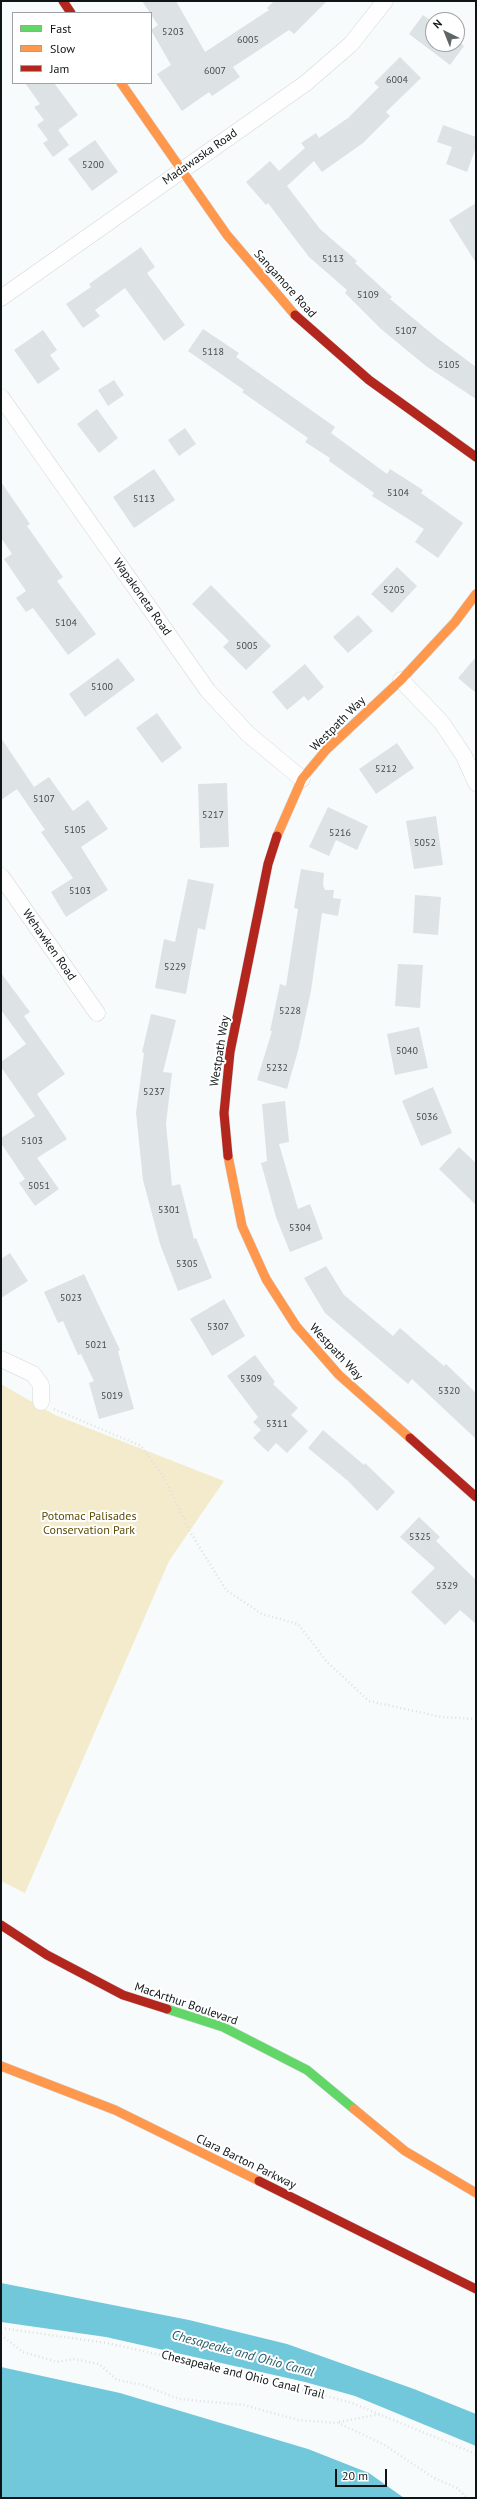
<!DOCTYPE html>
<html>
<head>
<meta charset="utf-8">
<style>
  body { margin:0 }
  #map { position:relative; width:477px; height:2499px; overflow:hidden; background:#f7fbfc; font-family:"PT Sans",sans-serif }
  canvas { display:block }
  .frame { position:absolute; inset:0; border:2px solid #0f1517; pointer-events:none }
  .legend { position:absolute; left:12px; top:12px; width:140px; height:72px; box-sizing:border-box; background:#fff; border:1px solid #9fa1a2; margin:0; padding:5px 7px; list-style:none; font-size:12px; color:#0f1517 }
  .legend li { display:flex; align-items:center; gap:8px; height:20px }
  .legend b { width:20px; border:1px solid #9fa1a2 }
  .north { position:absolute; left:425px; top:12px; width:40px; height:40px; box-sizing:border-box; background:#fff; border:1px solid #9fa1a2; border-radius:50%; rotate:317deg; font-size:11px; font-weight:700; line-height:16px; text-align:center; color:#0f1517 }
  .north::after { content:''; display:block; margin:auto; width:14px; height:18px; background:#606667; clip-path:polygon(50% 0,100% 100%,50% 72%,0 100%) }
  .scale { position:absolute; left:335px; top:2469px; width:52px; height:18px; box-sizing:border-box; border:2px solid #0f1517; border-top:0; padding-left:5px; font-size:12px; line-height:14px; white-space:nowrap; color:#0f1517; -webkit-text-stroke:3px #fff; paint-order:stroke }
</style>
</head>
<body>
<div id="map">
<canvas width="477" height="2499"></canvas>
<div class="frame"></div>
<ul class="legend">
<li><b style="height:5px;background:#63d668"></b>Fast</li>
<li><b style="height:5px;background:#ff974d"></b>Slow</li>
<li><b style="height:5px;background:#b3261e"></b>Jam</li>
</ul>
<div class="north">N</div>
<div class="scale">20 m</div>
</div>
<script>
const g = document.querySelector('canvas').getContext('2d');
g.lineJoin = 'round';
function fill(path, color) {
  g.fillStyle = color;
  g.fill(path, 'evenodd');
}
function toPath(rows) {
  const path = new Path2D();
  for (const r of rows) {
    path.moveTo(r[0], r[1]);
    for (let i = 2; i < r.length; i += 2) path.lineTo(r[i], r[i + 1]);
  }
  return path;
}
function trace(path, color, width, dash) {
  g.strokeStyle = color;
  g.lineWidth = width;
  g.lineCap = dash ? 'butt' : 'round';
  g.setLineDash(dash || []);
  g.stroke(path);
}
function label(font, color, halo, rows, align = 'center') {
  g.font = font + ' "PT Sans",sans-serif';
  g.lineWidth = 4;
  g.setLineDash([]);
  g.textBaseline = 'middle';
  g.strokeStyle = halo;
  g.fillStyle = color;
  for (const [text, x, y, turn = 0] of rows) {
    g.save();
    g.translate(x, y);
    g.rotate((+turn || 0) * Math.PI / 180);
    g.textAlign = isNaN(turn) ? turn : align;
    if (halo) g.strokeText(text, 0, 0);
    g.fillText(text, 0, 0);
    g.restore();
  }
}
const green = toPath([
  [1,1384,55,1415,224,1481,169,1561,25,1893,1,1881]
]);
const water = toPath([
  [1,2283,189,2320,287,2344,414,2389,476,2414,476,2446,355,2396,305,2382,106,2337,1,2322],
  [1,2367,120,2393,308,2449,369,2473,404,2498,1,2498]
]);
const building = toPath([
  [142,1,176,1,205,52,269,10,267,8,274,1,327,1,294,34,289,30,233,67,240,77,212,96,209,92,182,111,157,74,171,65,151,30,158,25],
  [423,15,433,22,433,44,457,44,457,41,464,46,450,65,409,34],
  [400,57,421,78,386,112,390,116,363,143,322,172,314,161,287,186,320,229,357,261,355,263,392,297,390,299,437,338,476,367,476,399,426,366,381,329,345,293,347,290,309,257,268,203,266,205,246,182,270,161,279,171,305,148,301,143,316,133,319,138,348,118,379,87,374,83],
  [25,83,54,83,78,115,58,130,69,145,53,157,43,143,48,140,37,125,44,120,34,107,40,104],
  [443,125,476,137,476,147,467,172,446,164,452,147,437,142],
  [95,140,118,172,92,191,68,159],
  [476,203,476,263,449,220],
  [141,247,155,267,147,273,185,325,164,341,125,288,95,310,100,316,83,328,66,304,91,287,89,284],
  [203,329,239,353,236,357,335,427,331,433,387,474,390,469,423,490,421,493,463,523,438,558,415,542,424,529,372,496,374,493,329,461,330,458,305,442,308,438,242,392,244,390,188,351],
  [43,330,57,350,50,355,60,369,38,384,14,350],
  [114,380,124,395,108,406,98,390],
  [97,409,118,438,99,453,77,424],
  [185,428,196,444,179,456,168,440],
  [154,469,175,500,134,528,113,497],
  [1,482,30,524,27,526,63,577,57,581,96,634,68,655,33,608,26,612,16,598,26,591,4,559,12,554,1,538],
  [397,567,417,586,392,613,371,594],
  [211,585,271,646,246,670,223,647,229,641,192,604],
  [358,615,373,631,348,653,333,637],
  [476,657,476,693,458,678],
  [118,658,135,680,85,717,69,694],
  [305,664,324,687,308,701,304,696,287,710,272,692],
  [157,713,182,748,162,763,136,728],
  [1,738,34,787,49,777,73,811,88,800,108,829,81,847,108,890,66,917,51,892,73,878,41,832,45,830,17,789,1,800],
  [397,743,414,768,376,794,359,769],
  [227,783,229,847,200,848,198,784],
  [328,807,368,826,357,850,336,840,329,856,309,847],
  [436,816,443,865,414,869,406,821],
  [301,869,324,873,323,885,325,890,334,890,333,898,341,899,338,916,322,913,311,991,298,1051,287,1089,257,1080,272,1031,270,1031,280,984,286,986,298,909,294,908],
  [188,879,214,884,205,930,198,928,186,994,155,988,164,939,175,942],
  [415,895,441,897,438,935,413,933],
  [398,964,423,965,420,1008,395,1006],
  [1,973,30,1012,24,1016,65,1074,37,1094,67,1139,37,1158,59,1189,35,1206,19,1183,25,1179,1,1143,1,1138,35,1116,1,1067,1,1062,26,1044,1,1010],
  [151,1014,176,1020,163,1072,172,1073,166,1124,172,1186,180,1184,194,1239,196,1238,212,1278,178,1291,160,1244,143,1180,136,1113,144,1053,142,1052],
  [419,1027,428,1068,395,1075,387,1034],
  [433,1087,452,1133,421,1146,402,1101],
  [285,1101,289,1142,279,1144,298,1209,310,1204,323,1239,290,1252,276,1217,261,1163,267,1161,262,1104],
  [459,1147,476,1163,476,1205,439,1169],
  [10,1253,28,1281,1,1298,1,1259],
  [326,1266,344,1295,393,1336,400,1328,444,1366,446,1364,476,1393,476,1439,412,1379,408,1384,325,1313,304,1278],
  [84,1274,120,1350,118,1351,134,1409,99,1419,89,1383,94,1381,81,1354,78,1355,63,1321,58,1323,44,1292],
  [224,1299,245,1336,212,1356,190,1319],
  [255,1355,275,1382,273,1384,298,1408,291,1415,308,1431,287,1453,276,1443,268,1452,253,1438,261,1430,253,1422,258,1417,227,1376],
  [323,1430,364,1465,365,1463,395,1492,377,1511,348,1481,308,1448],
  [419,1517,440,1537,436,1541,476,1580,476,1624,460,1610,445,1625,411,1592,435,1568,400,1537]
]);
const path = toPath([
  [54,1409,141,1446,164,1477,189,1530,226,1590,262,1614,298,1624,327,1662,369,1701,441,1717,476,1719],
  [1,2328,107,2343,246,2374,352,2403,476,2454],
  [1,2335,23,2352,57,2362,73,2359,99,2364,117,2380,143,2385,179,2399,244,2405,298,2420,338,2423,383,2444,434,2478,457,2488,467,2498],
  [339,2422,381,2414]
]);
const street = toPath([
  [1,298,306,83,351,44,385,1],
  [1,397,208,691,248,734,302,779],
  [401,680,442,723,464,756,476,783],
  [1,876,97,1013],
  [1,1359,33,1374,41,1385,41,1402]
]);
const fast = toPath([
  [167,2009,223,2027,307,2070,354,2109]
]);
const slow = toPath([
  [121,83,227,235,295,315],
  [277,836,302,779,326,750,401,680,455,622,476,594],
  [228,1156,242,1226,266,1279,296,1326,339,1375,410,1438],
  [1,2066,115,2110,259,2181],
  [354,2109,405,2151,476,2193]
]);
const jam = toPath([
  [63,1,71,13],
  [295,315,369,380,476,457],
  [228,1156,224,1113,230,1052,268,864,277,836],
  [410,1438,476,1497],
  [1,1925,47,1955,123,1995,167,2009],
  [259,2181,476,2289]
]);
const numberNames = [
  ["5203",173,32],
  ["6005",248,40],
  ["6007",215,71],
  ["6004",397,80],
  ["5200",93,165],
  ["5113",333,259],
  ["5109",368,295],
  ["5107",406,331],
  ["5118",213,352],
  ["5105",449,365],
  ["5104",398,493],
  ["5113",144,499],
  ["5205",394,590],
  ["5104",66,623],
  ["5005",247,646],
  ["5100",102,687],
  ["5212",386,769],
  ["5107",44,799],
  ["5217",213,815],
  ["5105",75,830],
  ["5216",340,833],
  ["5052",425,843],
  ["5103",80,891],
  ["5229",175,967],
  ["5228",290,1011],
  ["5040",407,1051],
  ["5232",277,1068],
  ["5237",154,1092],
  ["5036",427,1117],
  ["5103",32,1141],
  ["5051",39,1186],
  ["5301",169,1210],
  ["5304",300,1228],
  ["5305",187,1264],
  ["5023",71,1298],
  ["5307",218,1327],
  ["5021",96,1345],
  ["5309",251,1379],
  ["5320",449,1391],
  ["5019",112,1396],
  ["5311",277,1424],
  ["5325",420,1537],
  ["5329",447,1586]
];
const streetNames = [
  ["Madawaska Road",200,157,-35],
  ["Sangamore Road",285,284,48],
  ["Wapakoneta Road",142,597,55],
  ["Westpath Way",338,724,-45],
  ["Wehawken Road",49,945,55],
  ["Westpath Way",220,1051,-81],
  ["Westpath Way",336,1352,47],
  ["MacArthur Boulevard",186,2004,19],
  ["Clara Barton Parkway",246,2162,26],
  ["Chesapeake and Ohio Canal Trail",243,2375,14]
];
const parkNames = [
  ["Potomac Palisades",89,1517],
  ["Conservation Park",89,1531]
];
const waterNames = [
  ["Chesapeake and Ohio Canal",243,2354,15]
];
fill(green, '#f3ebcb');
fill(water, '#71c8db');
fill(building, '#dde2e4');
trace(street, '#d3d8d9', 17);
trace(fast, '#d3d8d9', 10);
trace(slow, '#d3d8d9', 10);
trace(jam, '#d3d8d9', 10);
trace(path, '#dee0e1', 2.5, [1, 3]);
trace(street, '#fefeff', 16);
trace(fast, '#63d668', 9);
trace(slow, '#ff974d', 9);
trace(jam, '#b3261e', 9);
label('10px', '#454a4c', null, numberNames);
label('12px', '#0f1517', '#fff', streetNames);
label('12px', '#5f4e07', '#fff', parkNames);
label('italic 13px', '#285a66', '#fff', waterNames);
</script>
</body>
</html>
